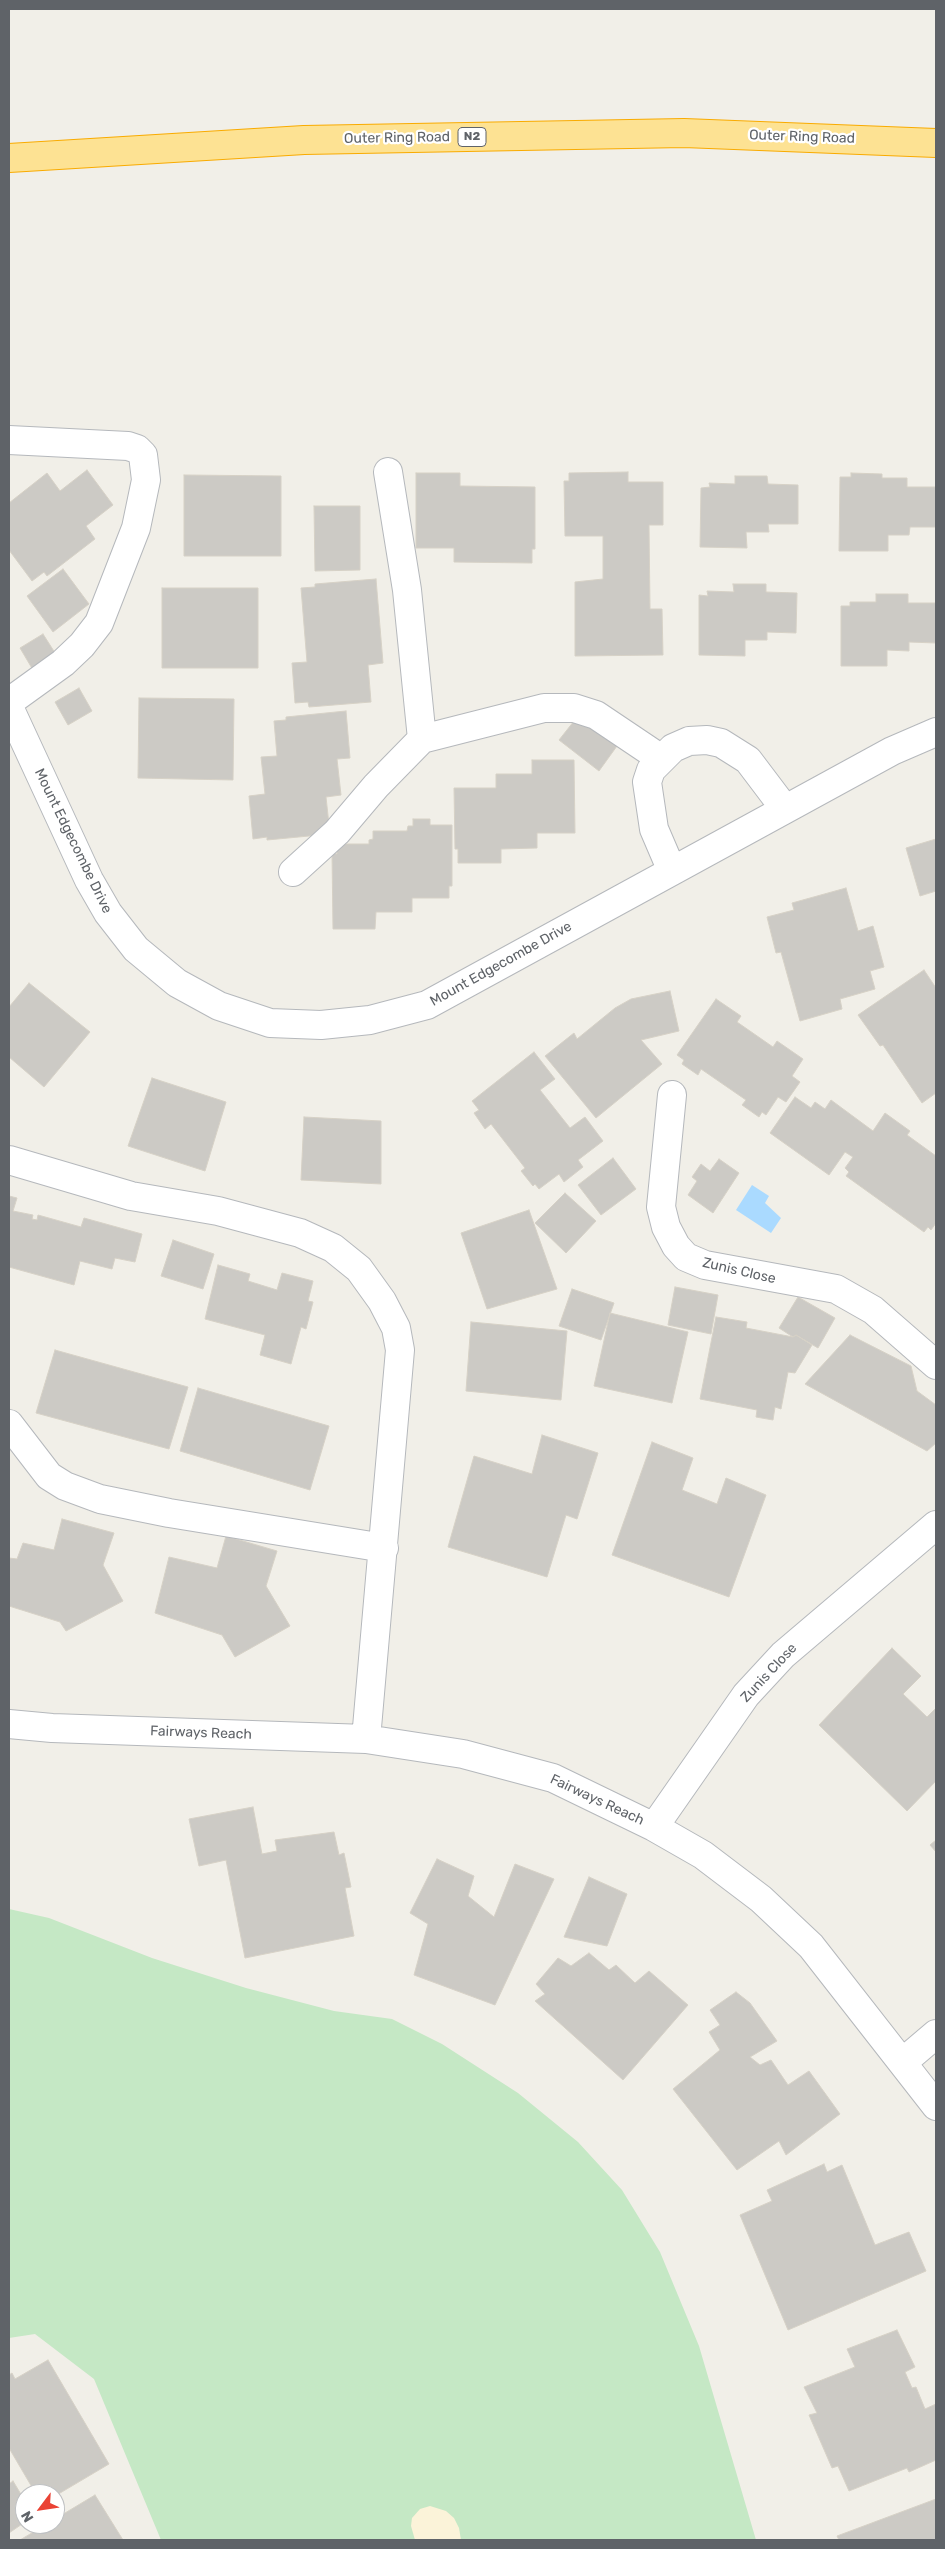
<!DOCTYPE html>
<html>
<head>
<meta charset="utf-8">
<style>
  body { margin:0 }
  #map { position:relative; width:945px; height:2549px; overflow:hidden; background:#f1efe8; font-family:Rubik,sans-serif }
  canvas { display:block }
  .frame { position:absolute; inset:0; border:10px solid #5f6368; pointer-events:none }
  .north { position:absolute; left:15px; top:2484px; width:50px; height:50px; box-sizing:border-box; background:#fff; border:1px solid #bfc1c3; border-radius:50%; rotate:239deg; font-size:14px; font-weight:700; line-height:20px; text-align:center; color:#5f6368 }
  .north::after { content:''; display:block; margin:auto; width:18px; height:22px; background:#ea4335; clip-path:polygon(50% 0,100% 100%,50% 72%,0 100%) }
</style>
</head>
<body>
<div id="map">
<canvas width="945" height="2549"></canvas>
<div class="frame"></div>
<div class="north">N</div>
</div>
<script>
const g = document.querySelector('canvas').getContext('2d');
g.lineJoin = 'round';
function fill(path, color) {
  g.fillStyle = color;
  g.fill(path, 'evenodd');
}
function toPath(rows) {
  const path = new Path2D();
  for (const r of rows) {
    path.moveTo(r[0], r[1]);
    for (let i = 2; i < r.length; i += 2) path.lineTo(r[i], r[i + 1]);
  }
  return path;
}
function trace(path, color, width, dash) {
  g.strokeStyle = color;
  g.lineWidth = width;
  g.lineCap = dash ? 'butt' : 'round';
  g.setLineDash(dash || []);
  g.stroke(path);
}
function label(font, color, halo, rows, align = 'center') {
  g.font = font + ' Rubik,sans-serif';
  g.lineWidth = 4.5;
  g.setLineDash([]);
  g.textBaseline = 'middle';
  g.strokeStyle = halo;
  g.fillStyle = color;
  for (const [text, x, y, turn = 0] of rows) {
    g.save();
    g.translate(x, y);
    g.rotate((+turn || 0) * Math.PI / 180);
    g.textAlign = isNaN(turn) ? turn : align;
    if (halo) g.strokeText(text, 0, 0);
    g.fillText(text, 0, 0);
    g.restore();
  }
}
const green = toPath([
  [9,1909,49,1918,152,1958,246,1988,334,2011,392,2019,442,2044,518,2093,578,2142,622,2190,660,2252,699,2346,756,2540,161,2540,94,2379,35,2334,9,2338]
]);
const sand = toPath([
  [430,2506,446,2511,454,2518,459,2528,461,2540,415,2540,411,2526,412,2518,420,2509]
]);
const water = toPath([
  [752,1185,769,1196,765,1203,781,1218,771,1233,736,1210]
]);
const building = toPath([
  [87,470,113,505,86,526,95,539,47,576,44,572,32,581,9,550,9,503,47,473,60,491,87,470],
  [628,472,628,482,663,482,663,525,649,525,650,609,662,609,663,655,575,656,575,582,603,579,603,536,565,536,564,481,569,481,569,473,628,472],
  [416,473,460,473,460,486,535,487,535,549,532,549,532,563,454,562,454,548,416,548,416,473],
  [851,473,882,474,882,478,907,478,907,487,936,487,936,527,910,527,909,535,888,535,888,551,839,551,840,477,851,477,851,473],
  [184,475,281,476,281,556,184,556,184,475],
  [735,476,767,476,768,484,798,485,798,524,768,524,769,532,746,532,747,548,700,547,701,488,710,487,709,483,735,484,735,476],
  [314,506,360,506,360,570,315,571,314,506],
  [63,569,89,604,53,632,27,596,63,569],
  [376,579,383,663,368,665,371,702,309,707,308,702,295,703,292,663,307,662,301,588,315,587,315,584,376,579],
  [733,584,766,584,766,592,797,593,796,633,767,632,767,640,745,640,745,656,699,655,699,595,708,596,707,591,734,592,733,584],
  [162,588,258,588,258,668,162,668,162,588],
  [876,594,908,594,908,603,936,603,936,643,909,642,909,651,887,650,887,666,841,666,841,606,850,606,850,602,876,602,876,594],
  [43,634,57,656,33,670,20,648,43,634],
  [79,688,92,711,68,725,55,702,79,688],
  [139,698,234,699,233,780,138,778,139,698],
  [346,711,350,758,337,759,341,795,326,797,330,834,267,840,267,837,253,839,249,796,265,794,261,757,277,756,274,721,286,720,286,717,346,711],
  [578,716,617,746,599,771,559,740,578,716],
  [532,760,574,760,575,833,537,833,537,848,501,849,501,863,458,863,458,849,455,849,454,788,496,788,496,774,532,774,532,760],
  [413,819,430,819,430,825,452,825,452,886,449,886,449,898,412,898,412,912,376,912,375,929,333,929,332,853,337,854,337,844,369,844,369,840,373,839,373,831,407,831,408,826,413,826,413,819],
  [936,839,936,891,920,896,906,848,936,839],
  [846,888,858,931,873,926,884,967,870,971,875,989,840,999,842,1009,800,1021,781,952,776,953,767,917,794,910,792,903,846,888],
  [924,970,936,988,936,1093,922,1103,883,1045,880,1046,858,1015,924,970],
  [29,983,90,1032,44,1087,9,1057,9,1007,29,983],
  [670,991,679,1031,641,1040,662,1064,596,1118,545,1056,574,1033,577,1039,615,1008,631,999,670,991],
  [716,999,741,1016,737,1022,773,1047,777,1041,803,1059,792,1076,800,1082,786,1102,778,1097,766,1115,762,1112,759,1117,742,1105,746,1100,701,1069,698,1075,682,1064,684,1060,677,1055,716,999],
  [534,1052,555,1079,540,1090,570,1128,585,1117,603,1141,578,1160,583,1167,564,1182,559,1174,539,1189,535,1184,533,1186,521,1171,525,1168,491,1124,485,1129,474,1113,479,1110,472,1101,534,1052],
  [152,1078,226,1102,205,1171,128,1146,152,1078],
  [795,1097,811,1108,815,1102,825,1109,831,1100,873,1131,885,1113,910,1131,907,1135,936,1156,936,1223,931,1230,928,1227,924,1232,846,1176,849,1172,845,1168,853,1157,845,1152,829,1175,770,1133,795,1097],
  [304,1117,381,1121,381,1184,301,1180,304,1117],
  [613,1158,636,1189,601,1215,578,1185,613,1158],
  [719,1159,739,1173,713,1213,688,1195,697,1181,692,1177,701,1164,710,1171,719,1159],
  [565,1193,596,1221,566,1253,535,1223,565,1193],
  [9,1196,17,1198,13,1211,33,1215,32,1219,37,1220,38,1215,81,1227,84,1218,142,1234,135,1262,115,1258,112,1269,80,1261,74,1285,9,1267,9,1196],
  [529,1210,557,1289,487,1309,461,1233,529,1210],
  [173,1240,214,1254,203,1289,161,1276,173,1240],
  [218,1265,250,1274,248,1281,277,1290,282,1273,313,1281,308,1301,313,1302,306,1329,301,1327,291,1364,260,1355,265,1335,205,1319,218,1265],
  [675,1287,718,1295,711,1334,668,1325,675,1287],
  [572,1289,614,1303,601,1340,559,1326,572,1289],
  [798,1297,835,1318,818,1348,796,1335,793,1337,779,1328,798,1297],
  [610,1313,688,1332,672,1403,594,1386,610,1313],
  [716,1317,747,1322,746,1328,793,1337,796,1335,812,1345,795,1373,788,1372,781,1409,775,1407,773,1420,756,1417,757,1410,700,1399,716,1317],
  [471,1322,567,1331,561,1400,466,1391,471,1322],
  [850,1335,911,1366,917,1391,936,1405,936,1443,927,1451,805,1384,850,1335],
  [55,1350,188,1387,169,1449,36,1413,55,1350],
  [198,1388,329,1426,310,1490,180,1451,198,1388],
  [542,1435,598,1453,577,1519,566,1515,547,1577,448,1547,474,1456,532,1474,542,1435],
  [652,1442,693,1458,682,1490,717,1504,726,1478,766,1495,729,1597,612,1555,652,1442],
  [62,1519,114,1533,103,1565,123,1601,66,1631,60,1622,9,1606,9,1558,17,1559,23,1543,54,1550,62,1519],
  [226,1536,277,1551,266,1586,290,1626,235,1657,222,1635,155,1613,169,1557,217,1568,226,1536],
  [892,1648,921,1676,903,1694,927,1717,936,1708,936,1781,907,1811,819,1725,892,1648],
  [253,1807,262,1854,277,1851,275,1840,334,1832,339,1855,344,1853,351,1887,345,1888,354,1936,245,1958,226,1860,199,1866,189,1819,253,1807],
  [936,1840,936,1852,930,1845,936,1840],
  [437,1859,474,1876,468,1896,494,1917,515,1864,554,1879,495,2005,414,1975,428,1924,410,1913,437,1859],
  [589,1877,627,1894,607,1946,564,1937,589,1877],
  [589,1953,609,1970,616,1965,635,1983,649,1971,688,2005,623,2080,535,2001,545,1994,536,1984,558,1958,571,1966,589,1953],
  [736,1992,750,2003,777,2041,750,2057,760,2065,771,2060,788,2085,809,2071,840,2114,786,2155,779,2141,737,2170,673,2089,720,2050,709,2032,720,2025,710,2010,736,1992],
  [824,2164,827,2172,842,2165,875,2245,909,2232,926,2271,788,2330,740,2215,772,2201,767,2190,824,2164],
  [897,2330,915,2367,905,2372,912,2388,916,2387,925,2409,936,2404,936,2460,909,2472,907,2468,849,2491,838,2466,832,2468,809,2415,817,2413,804,2387,855,2367,847,2349,897,2330],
  [48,2360,109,2464,55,2496,36,2494,9,2448,9,2375,12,2373,15,2379,48,2360],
  [13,2481,25,2501,25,2522,9,2533,9,2484,13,2481],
  [95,2495,123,2540,20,2540,47,2524,55,2524,55,2519,95,2495],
  [936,2499,936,2540,839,2540,837,2536,936,2499]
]);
const minor = toPath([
  [9,440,128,446,137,449,143,455,146,480,136,528,99,623,82,645,63,663,9,702],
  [9,707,89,880,108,913,136,949,177,983,219,1006,270,1023,321,1025,370,1020,427,1005,892,751,936,732],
  [422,739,544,708,574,708,596,715,660,758],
  [672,871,654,829,647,782,651,770,673,748,689,741,707,740,721,743,748,760,785,809],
  [293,872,337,832,376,786,422,739,407,590,388,472],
  [672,1095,661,1207,666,1227,676,1246,686,1257,705,1265,836,1289,873,1310,936,1365],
  [9,1160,131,1196,218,1211,300,1233,333,1248,359,1269,382,1301,396,1328,400,1350,366,1739],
  [9,1424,49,1476,65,1486,100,1499,169,1513,384,1548],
  [9,1724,52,1728,366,1739,463,1754,553,1778,654,1827,703,1855,761,1899,811,1946,936,2106],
  [654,1827,746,1695,783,1655,936,1525],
  [903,2062,936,2034]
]);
const highway = toPath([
  [9,158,304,140,684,133,936,143]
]);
const shields = [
  [472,137,28]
];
const shieldNames = [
  ["N2",472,137]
];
const streetNames = [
  ["Outer Ring Road",802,137,2],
  ["Outer Ring Road",397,138,-1],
  ["Mount Edgecombe Drive",73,841,64],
  ["Mount Edgecombe Drive",501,964,-29],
  ["Zunis Close",739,1271,13],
  ["Zunis Close",769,1673,-47],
  ["Fairways Reach",201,1733,2],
  ["Fairways Reach",597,1800,25]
];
fill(green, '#c5e8c5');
fill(sand, '#fbf3d9');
fill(water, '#aadaff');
fill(building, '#cccac5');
trace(building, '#d6d1c6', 1);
trace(minor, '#b5b8bc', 30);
trace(highway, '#f9ab00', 30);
trace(minor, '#fff', 28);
trace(highway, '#fde293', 28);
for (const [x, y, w] of shields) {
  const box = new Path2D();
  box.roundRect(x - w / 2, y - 9.5, w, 19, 4);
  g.fillStyle = '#fff';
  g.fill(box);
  trace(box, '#5f6368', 1);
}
label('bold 12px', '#5f6368', null, shieldNames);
label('14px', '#5f6368', '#fff', streetNames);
</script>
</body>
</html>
